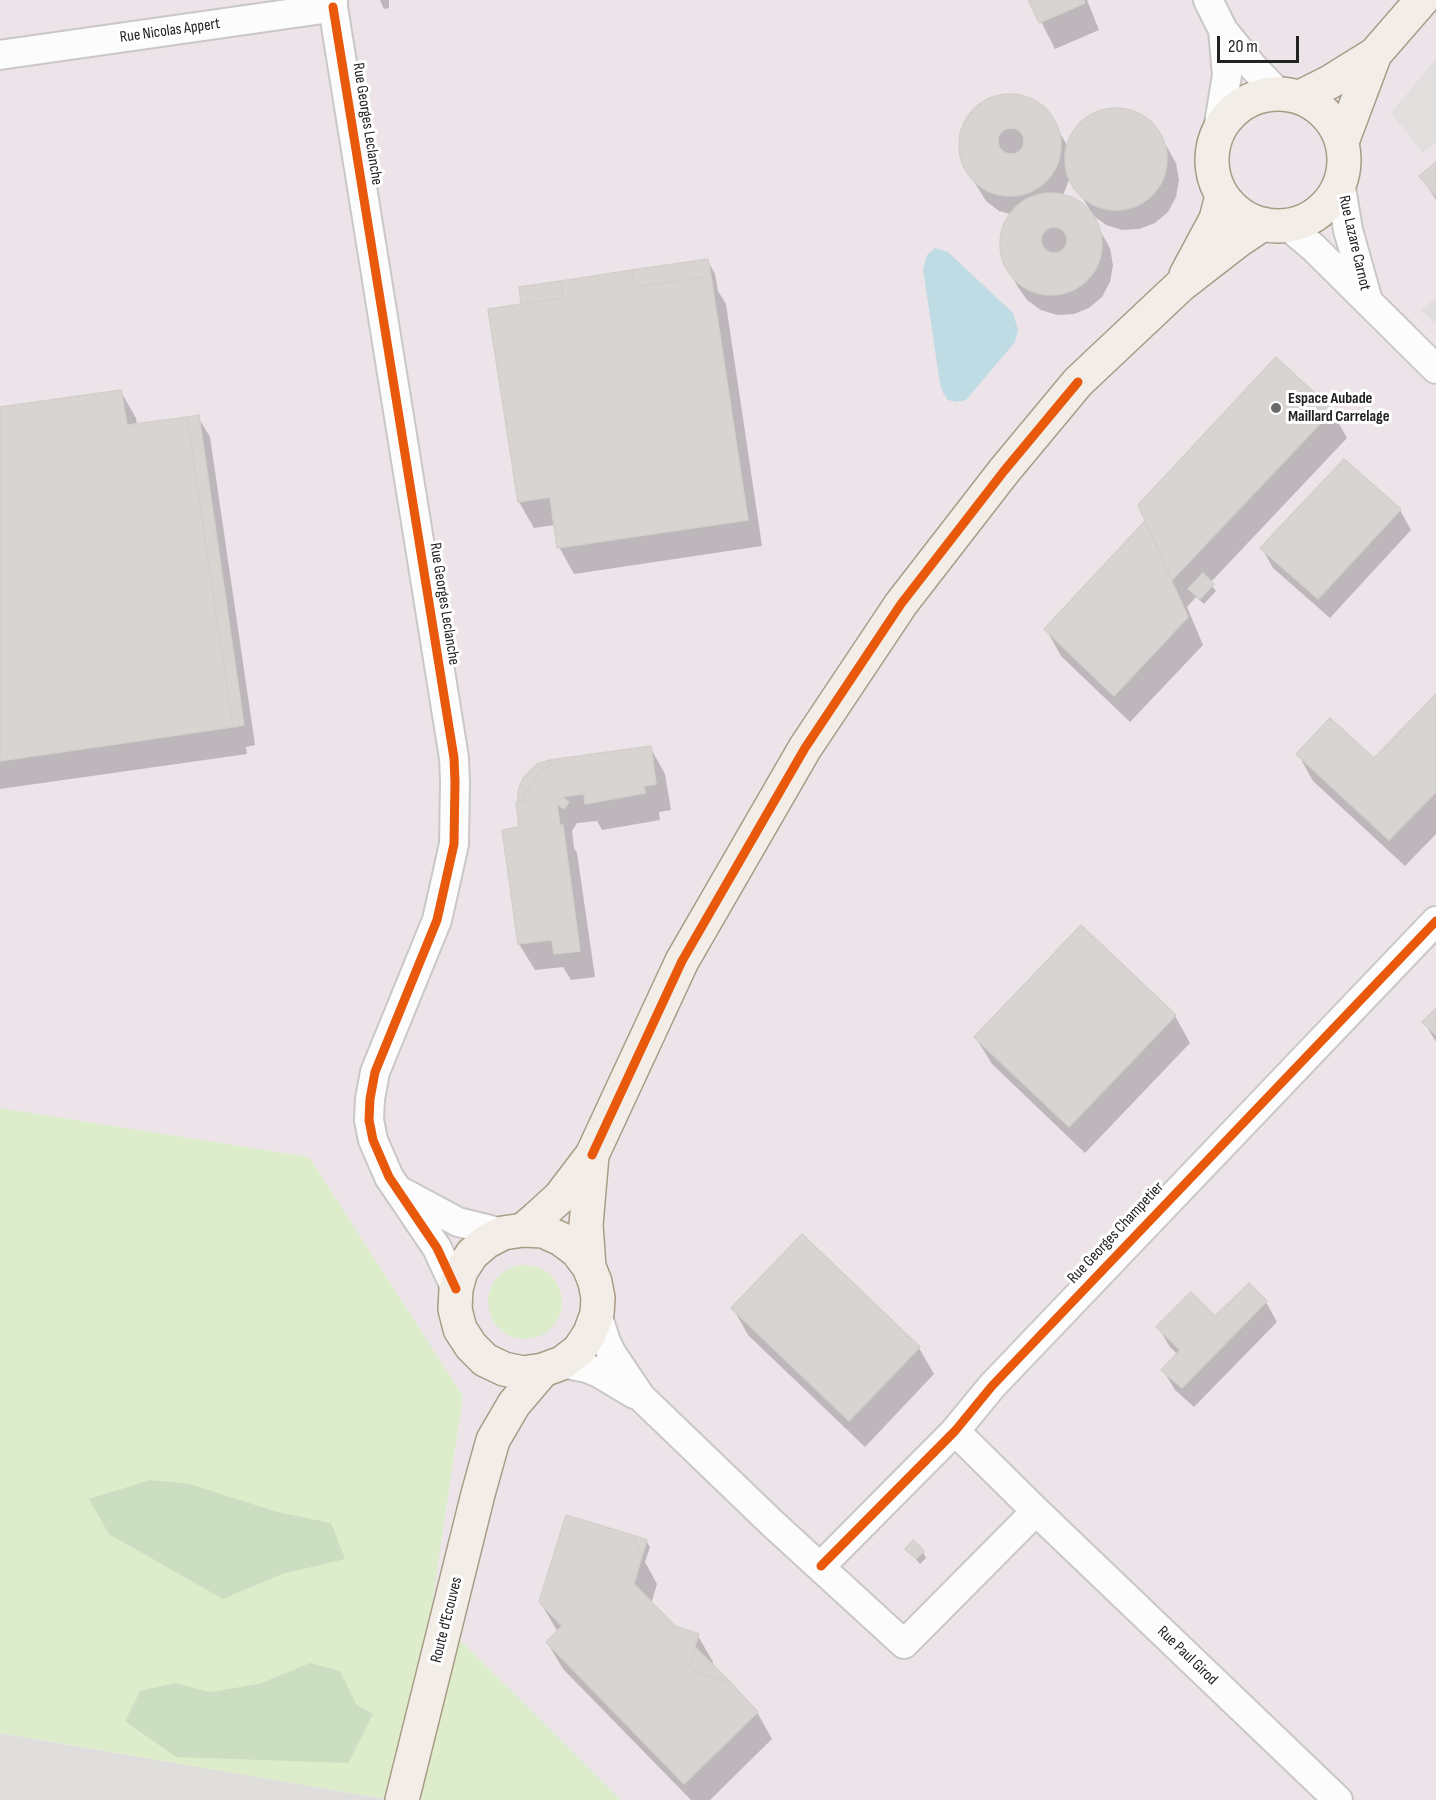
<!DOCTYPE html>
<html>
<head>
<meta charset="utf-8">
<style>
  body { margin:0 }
  #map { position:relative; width:1436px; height:1800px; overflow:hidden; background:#f0eeeb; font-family:"Sofia Sans Condensed",sans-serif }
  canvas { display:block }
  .scale { position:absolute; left:1217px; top:36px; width:82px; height:27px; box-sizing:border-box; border:3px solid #222; border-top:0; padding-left:8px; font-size:18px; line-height:21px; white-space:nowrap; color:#222; -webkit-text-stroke:4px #fff; paint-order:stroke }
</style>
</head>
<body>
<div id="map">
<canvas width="1436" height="1800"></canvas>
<div class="scale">20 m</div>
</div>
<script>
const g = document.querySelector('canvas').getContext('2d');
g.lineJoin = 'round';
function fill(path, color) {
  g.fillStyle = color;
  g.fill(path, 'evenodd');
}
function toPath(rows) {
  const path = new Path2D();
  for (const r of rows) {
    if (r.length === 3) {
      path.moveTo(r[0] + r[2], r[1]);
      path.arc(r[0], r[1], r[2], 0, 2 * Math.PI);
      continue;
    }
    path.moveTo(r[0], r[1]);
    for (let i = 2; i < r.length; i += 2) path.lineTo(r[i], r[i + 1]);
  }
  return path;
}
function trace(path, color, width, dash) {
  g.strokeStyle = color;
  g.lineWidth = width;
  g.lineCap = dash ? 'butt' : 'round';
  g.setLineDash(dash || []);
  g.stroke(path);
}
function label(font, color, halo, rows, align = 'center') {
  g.font = font + ' "Sofia Sans Condensed",sans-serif';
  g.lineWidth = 6;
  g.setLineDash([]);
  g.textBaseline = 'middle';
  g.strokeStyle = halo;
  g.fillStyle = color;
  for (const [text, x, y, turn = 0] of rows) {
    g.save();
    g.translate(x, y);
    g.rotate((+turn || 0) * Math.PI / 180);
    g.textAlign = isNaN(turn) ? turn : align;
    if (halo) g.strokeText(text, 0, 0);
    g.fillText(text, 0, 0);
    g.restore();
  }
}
const residential = toPath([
  [0,1733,392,1800,0,1800]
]);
const industrial = toPath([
  [0,0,1436,0,1436,1800,620,1800,431,1611,463,1396,309,1157,0,1108]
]);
const grass = toPath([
  [0,1108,309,1157,463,1396,431,1611,621,1800,392,1800,0,1733],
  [525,1302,37]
]);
const forest = toPath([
  [150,1480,190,1484,277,1512,331,1523,345,1559,282,1574,223,1599,109,1534,89,1499],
  [310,1663,340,1671,356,1704,373,1714,348,1763,176,1757,125,1721,140,1691,175,1683,210,1692,259,1684]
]);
const parking = toPath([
  [1436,59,1436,142,1423,153,1391,113],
  [1436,298,1436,324,1421,310]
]);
const water = toPath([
  [935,248,948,252,1013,313,1018,330,1015,342,966,400,956,402,948,400,943,393,940,384,923,269,927,255]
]);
const shadow = toPath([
  [380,0,389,0,389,8,384,9],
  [1030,0,1087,0,1099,30,1055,49],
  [1005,95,1021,96,1036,102,1049,114,1068,147,1072,134,1083,121,1096,113,1112,109,1128,110,1143,116,1156,128,1176,163,1179,180,1176,197,1168,212,1155,223,1139,229,1122,230,1106,225,1090,213,1110,248,1113,265,1110,282,1102,297,1089,308,1074,314,1057,315,1041,310,1027,300,1018,287,1006,266,1001,250,1001,234,1007,219,1010,214,999,211,986,201,965,167,960,152,960,136,966,120,976,108,989,99],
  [1070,178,1090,210,1089,211,1077,201,1063,195],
  [1436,164,1436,200,1421,176],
  [708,261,715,274,718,291,726,304,762,546,574,574,559,547,555,525,534,528,519,502,523,305,520,288],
  [121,392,136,418,137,425,198,417,210,437,255,745,246,747,247,754,0,789,0,408],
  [1332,411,1347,438,1210,583,1216,591,1204,604,1196,597,1187,607,1203,645,1130,722,1061,656,1046,629,1147,521],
  [1400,510,1411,530,1330,618,1273,568,1262,548],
  [1436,696,1436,834,1405,866,1313,781,1298,754,1374,760],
  [650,747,665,774,671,810,659,812,660,820,602,830,597,821,577,823,572,831,574,848,577,853,595,977,571,980,563,967,535,970,519,944,520,791],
  [1436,1010,1436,1042,1424,1022],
  [1175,1016,1190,1043,1085,1153,992,1064,976,1038],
  [1266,1302,1277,1322,1194,1407,1175,1390,1163,1370,1178,1355,1170,1347,1158,1327,1215,1318],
  [733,1308,919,1348,934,1374,865,1447,748,1335],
  [646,1541,650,1547,645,1562,657,1584,651,1604,674,1628,698,1636,713,1662,712,1666,757,1712,772,1739,710,1800,691,1800,563,1669,547,1642,558,1632,540,1602],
  [907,1549,923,1552,926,1558,920,1564]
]);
const building = toPath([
  [1028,0,1084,0,1085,3,1039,23,1028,0],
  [1010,145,51],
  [1116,159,51],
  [1011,141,13],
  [1436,162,1436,196,1419,176,1436,162],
  [1051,244,51],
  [1054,240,13],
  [708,259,711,276,635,287,632,270,708,259],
  [632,270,635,287,711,276,748,520,557,548,550,497,518,502,488,309,563,298,561,281,632,270],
  [561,281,563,298,521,304,519,287,561,281],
  [1276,357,1333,410,1172,580,1138,505,1276,357],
  [121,390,127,425,187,417,233,727,0,761,0,407,121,390],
  [199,415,244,725,233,727,187,417,199,415],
  [1344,459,1401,509,1318,599,1260,548,1344,459],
  [1145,521,1188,617,1114,696,1044,629,1145,521],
  [1203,573,1214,584,1200,599,1188,589,1203,573],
  [1436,694,1436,792,1389,840,1296,754,1330,718,1374,758,1436,694],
  [651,746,656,784,644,786,645,793,585,804,584,794,562,797,557,804,560,825,563,825,580,951,554,954,552,940,518,944,502,830,519,827,516,802,525,800,524,794,544,768,550,767,550,760,651,746],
  [550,760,550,767,544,768,524,794,525,800,518,801,518,791,523,778,537,764,550,760],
  [562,797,569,802,564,809,557,804,562,797],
  [1081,925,1176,1015,1069,1127,974,1037,1081,925],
  [1436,1008,1436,1035,1422,1022,1436,1008],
  [802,1234,920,1347,849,1421,731,1308,802,1234],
  [1249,1283,1267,1301,1182,1388,1161,1370,1180,1350,1156,1327,1191,1292,1215,1316,1249,1283],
  [566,1515,632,1535,642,1556,634,1584,675,1626,699,1634,688,1669,730,1682,758,1712,684,1784,546,1642,562,1626,539,1602,566,1515],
  [632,1535,647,1540,642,1556,632,1535],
  [913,1540,924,1551,916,1559,905,1549,913,1540],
  [695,1647,730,1682,688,1669,695,1647]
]);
const minor = toPath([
  [1208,0,1223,30,1253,67,1278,93],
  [333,7,454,758,455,782,454,844,437,920,375,1072,370,1099,369,1120,373,1140,389,1177,437,1248,456,1289],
  [0,55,316,10,333,7,333,0],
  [1218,130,1227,75,1223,30],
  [1340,182,1348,230,1368,301],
  [1287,225,1314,248,1436,369],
  [404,1193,458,1222,503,1233],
  [597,1314,606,1342,612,1354,641,1397,773,1524,904,1644,1036,1511],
  [562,1363,587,1368,599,1373,634,1394],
  [955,1431,1036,1511,1338,1800],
  [821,1566,955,1431,992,1386,1436,921]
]);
const major = toPath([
  [1278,160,66],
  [1300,97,1330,82,1375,54,1422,0],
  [1342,142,1375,54],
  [1186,275,1216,219,1222,196],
  [523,1230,543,1231,561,1239,577,1251,589,1267,595,1282,598,1298,597,1314,590,1333,579,1350,562,1363,543,1370,523,1373,504,1369,485,1360,471,1346,460,1329,455,1309,456,1289,461,1271,472,1254,486,1242,503,1233,523,1230,537,1218,560,1197,592,1155,682,961,805,748,901,604,1004,471,1078,382,1181,285,1239,240,1263,224],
  [589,1267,586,1225,592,1155],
  [402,1800,478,1494,493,1440,514,1404,543,1370]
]);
const cycleway = toPath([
  [333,7,454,758,455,782,454,844,437,920,375,1072,370,1099,369,1120,373,1140,389,1177,437,1248,456,1289],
  [592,1155,682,961,805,748,901,604,1004,471,1078,382],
  [821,1566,955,1431,992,1386,1436,921]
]);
const markers = [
  [1276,408,6,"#6a6968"]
];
const streetNames = [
  ["Rue Nicolas Appert",170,31,-8],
  ["Rue Georges Leclanche",367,124,81],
  ["Rue Lazare Carnot",1354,243,77],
  ["Rue Georges Leclanche",444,604,81],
  ["Rue Georges Champetier",1116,1233,-47],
  ["Route d'Ecouves",447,1620,-76],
  ["Rue Paul Girod",1187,1656,44]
];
const poiNames = [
  ["Espace Aubade",1288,399],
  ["Maillard Carrelage",1288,417]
];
fill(residential, '#dfdedc');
fill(industrial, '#ede4e9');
fill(grass, '#ddeccb');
fill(forest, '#cbdec1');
fill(parking, '#e0dfde');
fill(water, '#bfdbe3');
fill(shadow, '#0003');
fill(building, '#d7d4d2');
trace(building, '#d3d0cc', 1.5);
trace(minor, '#c9c8c7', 32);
trace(major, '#a79c86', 36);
trace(minor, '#fdfcfc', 28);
trace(major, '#f3ede7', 33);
trace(cycleway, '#e8590c', 9);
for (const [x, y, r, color] of markers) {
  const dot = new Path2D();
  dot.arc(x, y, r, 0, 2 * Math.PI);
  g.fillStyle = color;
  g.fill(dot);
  trace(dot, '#fff', 2);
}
label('16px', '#222', '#fff', streetNames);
label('bold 16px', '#222', '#fff', poiNames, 'left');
</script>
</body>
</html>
